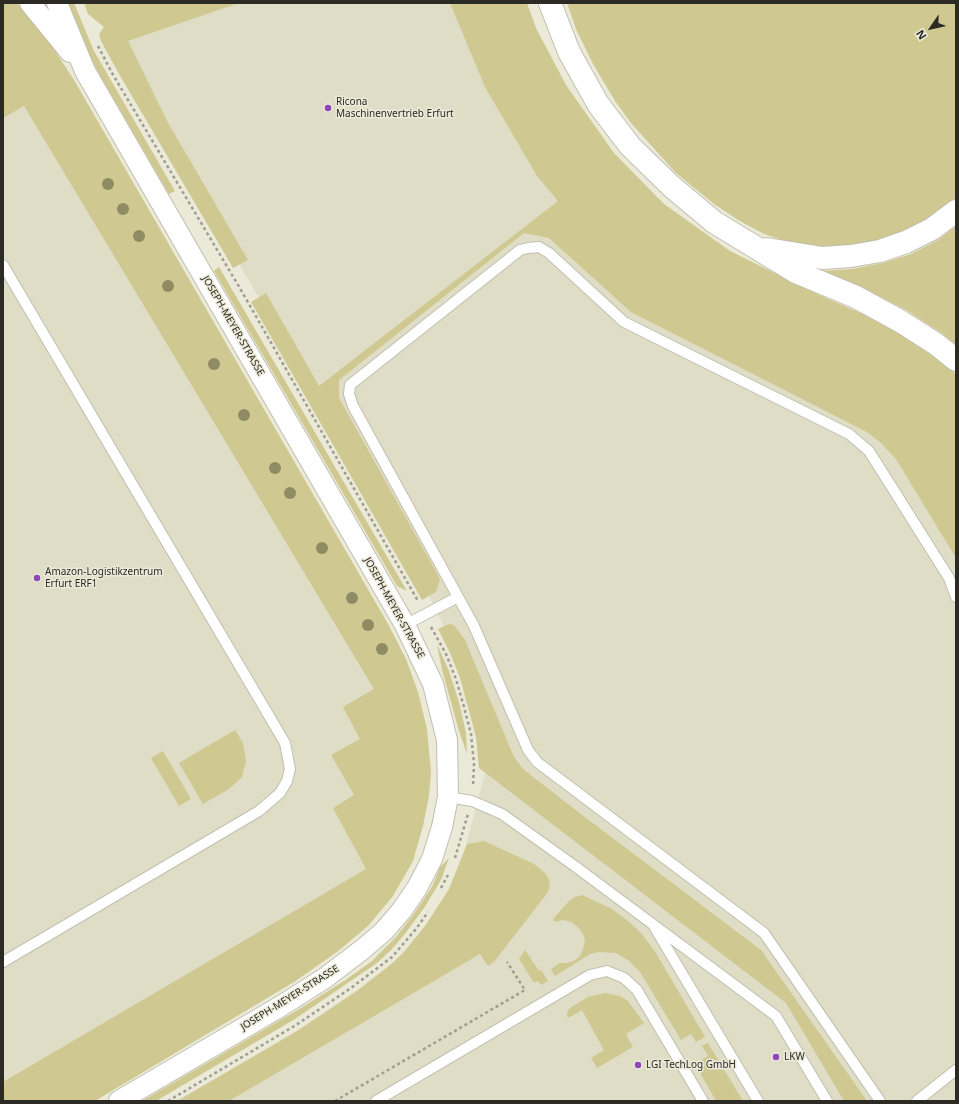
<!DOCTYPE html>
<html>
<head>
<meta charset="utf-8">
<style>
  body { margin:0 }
  #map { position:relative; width:959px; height:1104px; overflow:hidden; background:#ebead9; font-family:"Noto Sans",sans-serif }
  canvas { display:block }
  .frame { position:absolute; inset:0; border:4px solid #2b2a24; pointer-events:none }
  .north { position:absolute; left:911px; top:8px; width:40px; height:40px; -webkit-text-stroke:3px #ebead9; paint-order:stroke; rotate:236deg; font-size:11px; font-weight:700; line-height:16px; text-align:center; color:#2b2a24 }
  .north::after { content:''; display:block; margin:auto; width:14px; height:18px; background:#2b2a24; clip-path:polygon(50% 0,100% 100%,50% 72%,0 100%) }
</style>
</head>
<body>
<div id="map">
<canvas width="959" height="1104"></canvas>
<div class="frame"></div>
<div class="north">N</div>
</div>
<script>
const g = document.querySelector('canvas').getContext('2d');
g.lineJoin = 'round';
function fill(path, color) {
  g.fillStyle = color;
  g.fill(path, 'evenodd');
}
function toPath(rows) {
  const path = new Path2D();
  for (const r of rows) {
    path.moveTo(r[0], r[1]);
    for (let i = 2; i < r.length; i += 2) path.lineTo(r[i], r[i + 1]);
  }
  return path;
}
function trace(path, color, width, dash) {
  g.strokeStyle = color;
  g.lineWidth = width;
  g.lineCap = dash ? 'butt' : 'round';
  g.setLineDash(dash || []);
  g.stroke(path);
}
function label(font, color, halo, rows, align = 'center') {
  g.font = font + ' "Noto Sans",sans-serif';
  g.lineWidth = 3;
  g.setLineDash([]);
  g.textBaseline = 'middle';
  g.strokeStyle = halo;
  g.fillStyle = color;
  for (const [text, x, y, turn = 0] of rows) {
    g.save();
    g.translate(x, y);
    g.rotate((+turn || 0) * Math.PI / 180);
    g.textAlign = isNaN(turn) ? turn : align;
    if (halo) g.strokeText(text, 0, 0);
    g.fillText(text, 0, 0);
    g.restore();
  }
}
const built = toPath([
  [3,3,67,3,11,37,388,687,374,874,3,1101],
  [96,3,511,3,533,53,651,209,956,400,956,1101,192,1101,382,989,452,900,488,761,467,675,423,583,109,38]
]);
const green = toPath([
  [3,3,17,3,22,9,48,40,74,80,388,624,406,659,418,692,427,729,431,772,429,796,423,826,413,861,393,896,368,926,337,952,294,982,95,1101,3,1101,3,1082,366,869,333,808,354,795,331,755,360,739,343,707,374,689,24,106,3,118],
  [65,3,74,3,94,51,175,191,169,194,98,72],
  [84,3,239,3,128,41,167,121,248,260,233,268,119,74,101,41,99,34,104,27,88,14],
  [450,3,527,3,536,28,566,85,614,153,664,204,730,251,815,293,883,323,929,353,956,374,956,558,896,459,881,443,867,432,631,312,549,238,524,233,339,380,339,398,440,579,436,592,422,600,251,302,266,293,319,386,558,201,537,176,485,87],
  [567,3,956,3,956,198,927,221,902,234,878,242,822,249,791,243,764,234,738,220,714,204,676,173,631,123,615,101,593,64,576,29],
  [956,226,956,345,943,334,906,310,861,287,821,271,852,269,883,263,911,254,938,240],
  [219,267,407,591,397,586,214,271],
  [449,624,454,625,465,640,514,757,523,769,573,808,761,950,867,1101,844,1101,786,1003,479,768,476,737,460,678,450,653,438,629],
  [437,644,449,671,459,702,466,733,467,754,459,731,442,670],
  [235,730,243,743,246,761,242,777,229,789,203,804,179,763],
  [163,751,191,799,179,806,151,758],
  [484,841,534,864,544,872,548,877,550,885,548,892,494,962,488,966,480,954,229,1101,177,1101,297,1031,358,990,390,965,403,953,425,926,449,889,467,844],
  [449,858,441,880,424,908,405,934,391,950,377,963,295,1019,156,1101,142,1101,301,1008,344,981,372,961,396,937,413,915,432,887,440,867],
  [582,895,612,909,628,921,642,934,656,953,705,1037,696,1042,691,1034,681,1040,640,972,629,961,616,953,599,952,590,954,555,976,551,969,560,963,566,963,574,961,580,956,583,949,585,941,583,934,578,927,571,922,563,920,555,922,553,919,570,900,575,897],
  [525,950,539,971,541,970,548,981,541,985,538,981,534,983,519,959],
  [605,993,620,996,627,1000,644,1023,626,1034,633,1047,597,1068,591,1058,604,1050,582,1010,568,1018,567,1015,568,1011,570,1008,588,997],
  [708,1043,743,1101,716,1101,695,1064,708,1056,702,1046]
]);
const path = toPath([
  [98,46,112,73,241,290,418,601],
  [431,627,446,654,456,679,464,707,471,734,474,764,473,786],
  [455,858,468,814],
  [441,888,448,875],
  [168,1101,296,1025,351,988,392,957,416,929,428,912],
  [335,1101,525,990,507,962]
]);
const lane = toPath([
  [3,265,285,743,290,769,287,781,280,793,259,811,3,962],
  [405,625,458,597],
  [448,797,472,801,502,814,576,867,776,1016,827,1101],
  [655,928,758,1101],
  [376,1101,590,975,607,971,624,978,637,990,703,1101],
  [880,1101,764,933,537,762,528,750,474,626,353,406,349,394,350,385,520,250,528,248,539,247,549,253,624,322,849,434,869,451,949,578,956,597],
  [917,1101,956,1070]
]);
const street = toPath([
  [30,3,70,52],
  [57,3,85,71,405,625,433,684,447,740,448,797,442,827,432,859,417,888,402,910,384,931,363,949,325,978,281,1006,119,1101]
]);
const highway = toPath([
  [550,3,569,52,598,104,630,146,671,186,714,222,796,272,856,297,900,321,936,344,956,360],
  [767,249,822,258,851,256,880,251,906,242,932,229,956,211]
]);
const trees = [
  [108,184],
  [123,209],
  [139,236],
  [168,286],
  [214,364],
  [244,415],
  [275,468],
  [290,493],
  [322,548],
  [352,598],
  [368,625],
  [382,649]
];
const markers = [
  [328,108,4,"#9046b8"],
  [37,578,4,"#9046b8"],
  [776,1057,4,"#9046b8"],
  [638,1065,4,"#9046b8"]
];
const poiNames = [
  ["Ricona",336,102],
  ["Maschinenvertrieb Erfurt",336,114],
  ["Amazon-Logistikzentrum",45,572],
  ["Erfurt ERF1",45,584],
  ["LKW",784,1057],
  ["LGI TechLog GmbH",646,1065]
];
const streetNames = [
  ["JOSEPH-MEYER-STRASSE",233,326,60],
  ["JOSEPH-MEYER-STRASSE",394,608,61],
  ["JOSEPH-MEYER-STRASSE",290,998,-32]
];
fill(built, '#e0ddc6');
fill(green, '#cfc891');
trace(lane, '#c1bfaf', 12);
trace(street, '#c1bfaf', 22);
trace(highway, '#c1bfaf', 24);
trace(path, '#9e9d90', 2.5, [3, 3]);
trace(lane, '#fff', 10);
trace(street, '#fff', 20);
trace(highway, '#fff', 22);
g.fillStyle = '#8f8b62';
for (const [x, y] of trees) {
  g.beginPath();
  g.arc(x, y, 6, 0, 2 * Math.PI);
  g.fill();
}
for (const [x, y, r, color] of markers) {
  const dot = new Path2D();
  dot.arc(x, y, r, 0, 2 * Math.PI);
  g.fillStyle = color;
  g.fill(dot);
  trace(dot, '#ebead9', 1.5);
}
label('10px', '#2b2a24', '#ebead9', poiNames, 'left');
label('10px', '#2b2a24', '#ebead9', streetNames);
</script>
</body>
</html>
